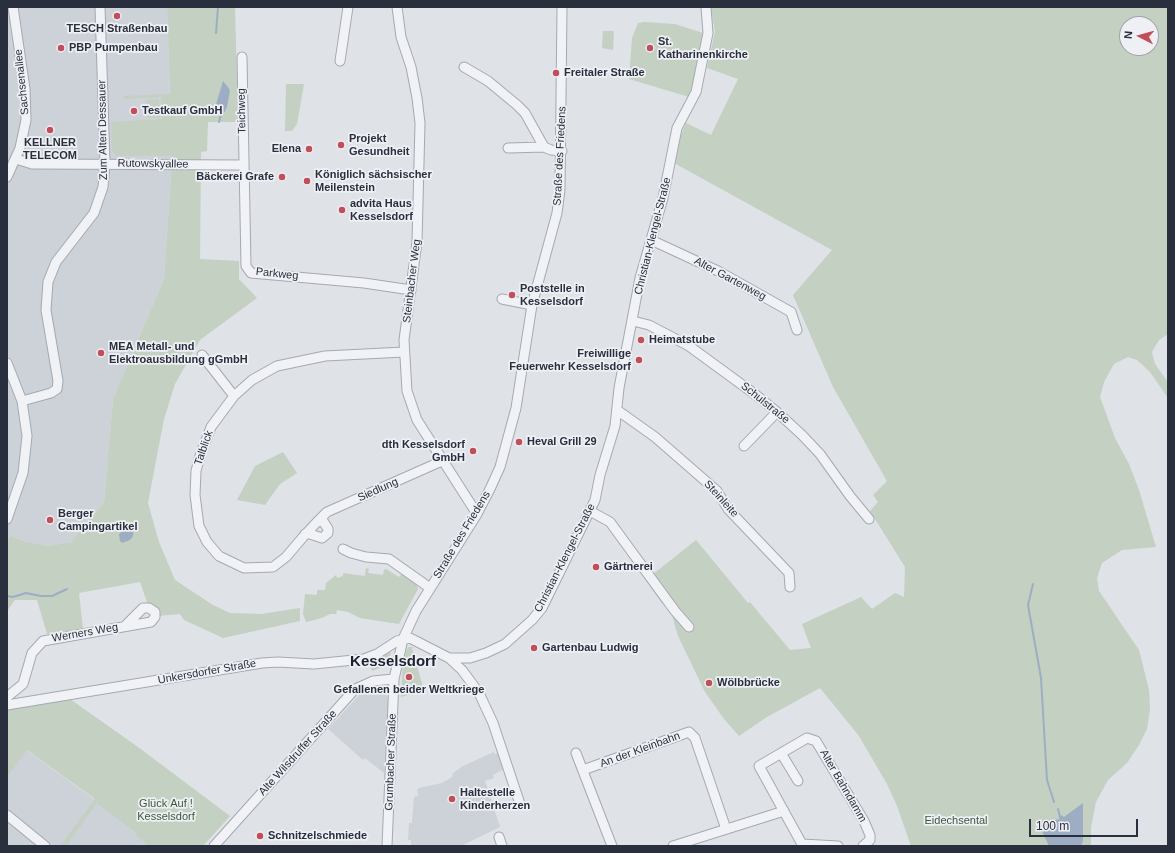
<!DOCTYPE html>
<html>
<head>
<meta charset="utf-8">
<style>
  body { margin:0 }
  #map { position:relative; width:1175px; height:853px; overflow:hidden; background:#dfe2e7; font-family:Arial,sans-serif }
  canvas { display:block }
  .frame { position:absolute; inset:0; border:8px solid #292f3c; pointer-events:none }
  .north { position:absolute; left:1119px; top:16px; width:40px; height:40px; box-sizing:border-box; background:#eef0f5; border:1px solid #9fa3ab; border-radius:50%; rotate:276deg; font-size:11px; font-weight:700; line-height:16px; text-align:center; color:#292f3c }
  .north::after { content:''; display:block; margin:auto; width:14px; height:18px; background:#c24e59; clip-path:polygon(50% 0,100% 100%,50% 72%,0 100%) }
  .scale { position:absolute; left:1029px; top:819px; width:109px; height:18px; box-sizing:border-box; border:2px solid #292f3c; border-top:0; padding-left:5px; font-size:12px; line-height:14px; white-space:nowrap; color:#292f3c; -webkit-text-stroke:3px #eef0f5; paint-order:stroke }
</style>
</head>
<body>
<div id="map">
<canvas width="1175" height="853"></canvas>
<div class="frame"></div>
<div class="north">N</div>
<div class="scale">100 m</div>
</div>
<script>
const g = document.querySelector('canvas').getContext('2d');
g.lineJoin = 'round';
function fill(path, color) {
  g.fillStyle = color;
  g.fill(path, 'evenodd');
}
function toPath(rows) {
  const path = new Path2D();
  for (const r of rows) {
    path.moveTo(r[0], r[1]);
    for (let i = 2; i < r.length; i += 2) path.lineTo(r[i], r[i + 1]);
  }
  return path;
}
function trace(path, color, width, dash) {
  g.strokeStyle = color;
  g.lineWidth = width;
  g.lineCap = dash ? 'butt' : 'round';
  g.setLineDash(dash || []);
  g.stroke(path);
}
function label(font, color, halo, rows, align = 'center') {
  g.font = font + ' Arial,sans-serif';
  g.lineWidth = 3.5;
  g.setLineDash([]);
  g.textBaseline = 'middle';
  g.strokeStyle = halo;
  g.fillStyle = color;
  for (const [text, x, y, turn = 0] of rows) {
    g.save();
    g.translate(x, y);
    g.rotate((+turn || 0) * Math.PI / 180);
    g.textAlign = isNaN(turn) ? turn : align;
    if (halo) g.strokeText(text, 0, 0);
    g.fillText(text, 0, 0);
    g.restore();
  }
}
const built = toPath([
  [7,7,167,7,172,160,164,279,113,399,104,502,71,542,48,546,26,542,10,536,7,543],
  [376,688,384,690,387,697,389,697,384,773,365,758,363,760,328,729,361,693,367,689],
  [7,736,98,802,158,846,7,846],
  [494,752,495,754,498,753,504,769,493,775,494,778,485,781,500,827,461,846,411,846,411,840,408,840,409,823,412,823,414,797,418,796,417,790,419,788,442,783,452,777,453,773,463,766]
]);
const green = toPath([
  [167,7,235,7,238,122,208,122,207,151,201,152,200,259,239,261,239,279,257,298,200,340,175,384,164,419,148,503,159,542,175,580,213,605,230,613,261,614,300,608,300,621,223,638,184,620,180,614,158,616,148,605,140,582,79,593,83,629,47,634,37,600,15,600,7,611,7,543,10,536,26,542,48,546,71,542,104,502,113,399,164,279,172,160,172,156,116,156,112,150,111,122,162,119,161,97,125,99,124,96,170,94],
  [711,7,1168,7,1168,334,1159,340,1152,352,1155,364,1168,382,1168,398,1150,372,1137,360,1128,357,1114,364,1104,382,1100,397,1115,438,1129,464,1139,490,1156,547,1122,550,1102,563,1097,578,1099,591,1139,650,1149,690,1150,709,1147,729,1139,745,1127,763,1108,780,1096,802,1091,827,1091,846,911,846,897,806,887,784,859,736,820,688,767,717,739,736,724,719,705,692,678,636,671,612,661,602,629,557,636,551,652,575,696,540,748,603,750,602,790,650,811,648,802,624,861,597,872,609,895,593,904,597,905,567,870,511,878,502,873,495,887,481,833,387,793,295,832,250,674,163,678,141,686,123,711,135,738,79,707,68,715,32],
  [1127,24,1151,24,1151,48,1127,48],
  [644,22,675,24,703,33,693,95,689,97,629,79,632,38,638,23],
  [603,31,614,31,613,50,602,48],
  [286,84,304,84,297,124,292,131,285,131],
  [159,99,160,118,147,118,146,114,150,113,150,105,146,105,146,100],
  [283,452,297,473,280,484,265,505,237,500,255,466],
  [366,568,369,569,368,573,383,575,384,570,386,569,399,577,403,572,415,581,418,589,399,624,360,618,348,612,337,610,336,614,330,614,322,618,306,622,303,614,305,594,317,595,317,590,325,590,326,583,336,575,337,578,343,576,343,573,365,576],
  [408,647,413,647,412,648,424,691,401,697,403,660],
  [391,652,387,665,372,671,371,666,366,662],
  [70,699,138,747,230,816,203,846,149,846,136,835,137,833,97,803,66,846,60,846,95,799,27,750,7,777,7,707,26,707,27,703]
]);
const water = toPath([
  [223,81,230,90,227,107,224,113,221,114,217,112,215,108],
  [130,524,134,526,133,536,130,540,122,543,120,541,119,534],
  [1083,803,1083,841,1081,846,1049,846,1039,825,1059,819,1061,815,1064,817]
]);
const stream = toPath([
  [216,33,218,7],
  [219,122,221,114],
  [1033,584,1028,605,1041,678,1047,780,1054,802],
  [7,596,13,597,26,593,41,596,52,596,67,589],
  [1058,809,1060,817]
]);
const minor = toPath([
  [397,7,401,37,411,67,417,98,420,123,417,242,404,340,407,391,417,420,477,514],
  [242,57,246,266,251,273,364,283,411,290],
  [340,61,348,7],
  [464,67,488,81,517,105,525,113,544,147],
  [508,148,544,147,551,150,562,151],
  [16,159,32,164,243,165],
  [7,177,20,148,26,120,25,89,13,7],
  [651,240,718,271,791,312,797,330],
  [502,299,532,305],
  [633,321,649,325,689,346,756,395,777,412,802,435,820,454,850,496,869,519],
  [202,355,234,396],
  [7,363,22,401,27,436,23,473,7,519],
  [22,401,51,393,57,389,58,381,46,310,48,282,56,262,94,213,103,187,105,163,100,7],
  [617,410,655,437,717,491,728,509,789,573,790,587],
  [744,446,777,412],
  [590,511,610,522,675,611,689,627],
  [317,522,327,512,442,461],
  [305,534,310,534,322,538,328,533,328,529,323,521,317,522,303,537,286,557,273,567,244,568,219,556,207,542,199,526,195,495,196,471,200,456,211,427,234,396,252,380,277,366,325,356,404,352],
  [343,549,351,553,366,557,389,559,430,588],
  [449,658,470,658,486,653,505,644,532,620,542,608,595,500,600,475,615,426,619,388,640,278,663,198,677,128,696,92,708,33,706,7],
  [7,697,23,684,32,653,43,641,151,622,155,617,155,612,149,608,143,608,125,626],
  [7,705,262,663,278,662,314,664,364,659,377,654,397,641,410,638,449,658,462,670,479,693,493,723,520,804],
  [576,753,612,846],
  [781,753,798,781],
  [583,770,689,732,695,738,726,829],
  [7,815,45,846],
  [499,837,502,846],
  [802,844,838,846],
  [214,846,355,689,373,681,394,679],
  [387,846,394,679,403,639,416,611,477,514,490,489,500,467,516,408,532,305,557,213,560,190,562,7],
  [673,846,784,811],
  [803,846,759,766,807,738,816,741,864,821,870,835,870,840,863,846]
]);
const markers = [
  [117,16,4,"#c24e59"],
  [61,48,4,"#c24e59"],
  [650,48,4,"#c24e59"],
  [556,73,4,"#c24e59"],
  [134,111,4,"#c24e59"],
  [50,130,4,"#c24e59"],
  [341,145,4,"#c24e59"],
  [309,149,4,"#c24e59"],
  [282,177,4,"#c24e59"],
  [307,181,4,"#c24e59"],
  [342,210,4,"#c24e59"],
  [512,295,4,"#c24e59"],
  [641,340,4,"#c24e59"],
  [101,353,4,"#c24e59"],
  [639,360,4,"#c24e59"],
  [519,442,4,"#c24e59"],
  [473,451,4,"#c24e59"],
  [50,520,4,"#c24e59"],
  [596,567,4,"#c24e59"],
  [534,648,4,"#c24e59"],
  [409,677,4,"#c24e59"],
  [709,683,4,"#c24e59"],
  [452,799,4,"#c24e59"],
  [260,836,4,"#c24e59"]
];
const poiNames = [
  ["TESCH Straßenbau",117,29,"center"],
  ["St.",658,42],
  ["Katharinenkirche",658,55],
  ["PBP Pumpenbau",69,48],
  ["Freitaler Straße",564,73],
  ["Testkauf GmbH",142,111],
  ["Projekt",349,139],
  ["Gesundheit",349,152],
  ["KELLNER",50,143,"center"],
  ["TELECOM",50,156,"center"],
  ["Elena",301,149,"right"],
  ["Königlich sächsischer",315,175],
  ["Meilenstein",315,188],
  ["Bäckerei Grafe",274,177,"right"],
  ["advita Haus",350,204],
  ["Kesselsdorf",350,217],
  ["Poststelle in",520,289],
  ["Kesselsdorf",520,302],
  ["Heimatstube",649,340],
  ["MEA Metall- und",109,347],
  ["Elektroausbildung gGmbH",109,360],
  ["Freiwillige",631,354,"right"],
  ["Feuerwehr Kesselsdorf",631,367,"right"],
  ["Heval Grill 29",527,442],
  ["dth Kesselsdorf",465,445,"right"],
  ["GmbH",465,458,"right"],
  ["Berger",58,514],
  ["Campingartikel",58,527],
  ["Gärtnerei",604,567],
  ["Gartenbau Ludwig",542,648],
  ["Wölbbrücke",717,683],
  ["Gefallenen beider Weltkriege",409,690,"center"],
  ["Haltestelle",460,793],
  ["Kinderherzen",460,806],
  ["Schnitzelschmiede",268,836]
];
const streetNames = [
  ["Sachsenallee",22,82,-96],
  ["Teichweg",242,111,-91],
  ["Zum Alten Dessauer",103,130,-91],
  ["Straße des Friedens",560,156,-87],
  ["Rutowskyallee",153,164,1],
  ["Christian-Klengel-Straße",653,236,-76],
  ["Parkweg",277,274,6],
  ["Alter Gartenweg",730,279,28],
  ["Steinbacher Weg",412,281,-83],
  ["Schulstraße",765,403,39],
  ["Talblick",204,448,-71],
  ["Siedlung",378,490,-24],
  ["Steinleite",721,499,48],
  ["Straße des Friedens",462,535,-59],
  ["Christian-Klengel-Straße",565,558,-63],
  ["Werners Weg",85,633,-10],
  ["Unkersdorfer Straße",207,672,-10],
  ["An der Kleinbahn",640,750,-20],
  ["Alte Wilsdruffer Straße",298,753,-48],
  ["Grumbacher Straße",391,762,-88],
  ["Alter Bahndamm",843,786,60]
];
const parkNames = [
  ["Glück Auf !",166,804],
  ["Kesselsdorf",166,817],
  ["Eidechsental",956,821]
];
const districtNames = [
  ["Kesselsdorf",393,662]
];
fill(built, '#cdd1d8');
fill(green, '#c4d0c1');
fill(water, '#9daec4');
trace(stream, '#9daec4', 2);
trace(minor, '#a5a9b0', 11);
trace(minor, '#f1f2f6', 9);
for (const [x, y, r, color] of markers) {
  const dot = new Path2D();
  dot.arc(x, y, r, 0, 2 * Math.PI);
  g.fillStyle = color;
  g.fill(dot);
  trace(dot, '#eef0f5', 1.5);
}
label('bold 11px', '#292f3c', '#eef0f5', poiNames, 'left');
label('11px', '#292f3c', '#eef0f5', streetNames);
label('11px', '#3c5738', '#eef0f5', parkNames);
label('bold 15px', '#1b212d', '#eef0f5', districtNames);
</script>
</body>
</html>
